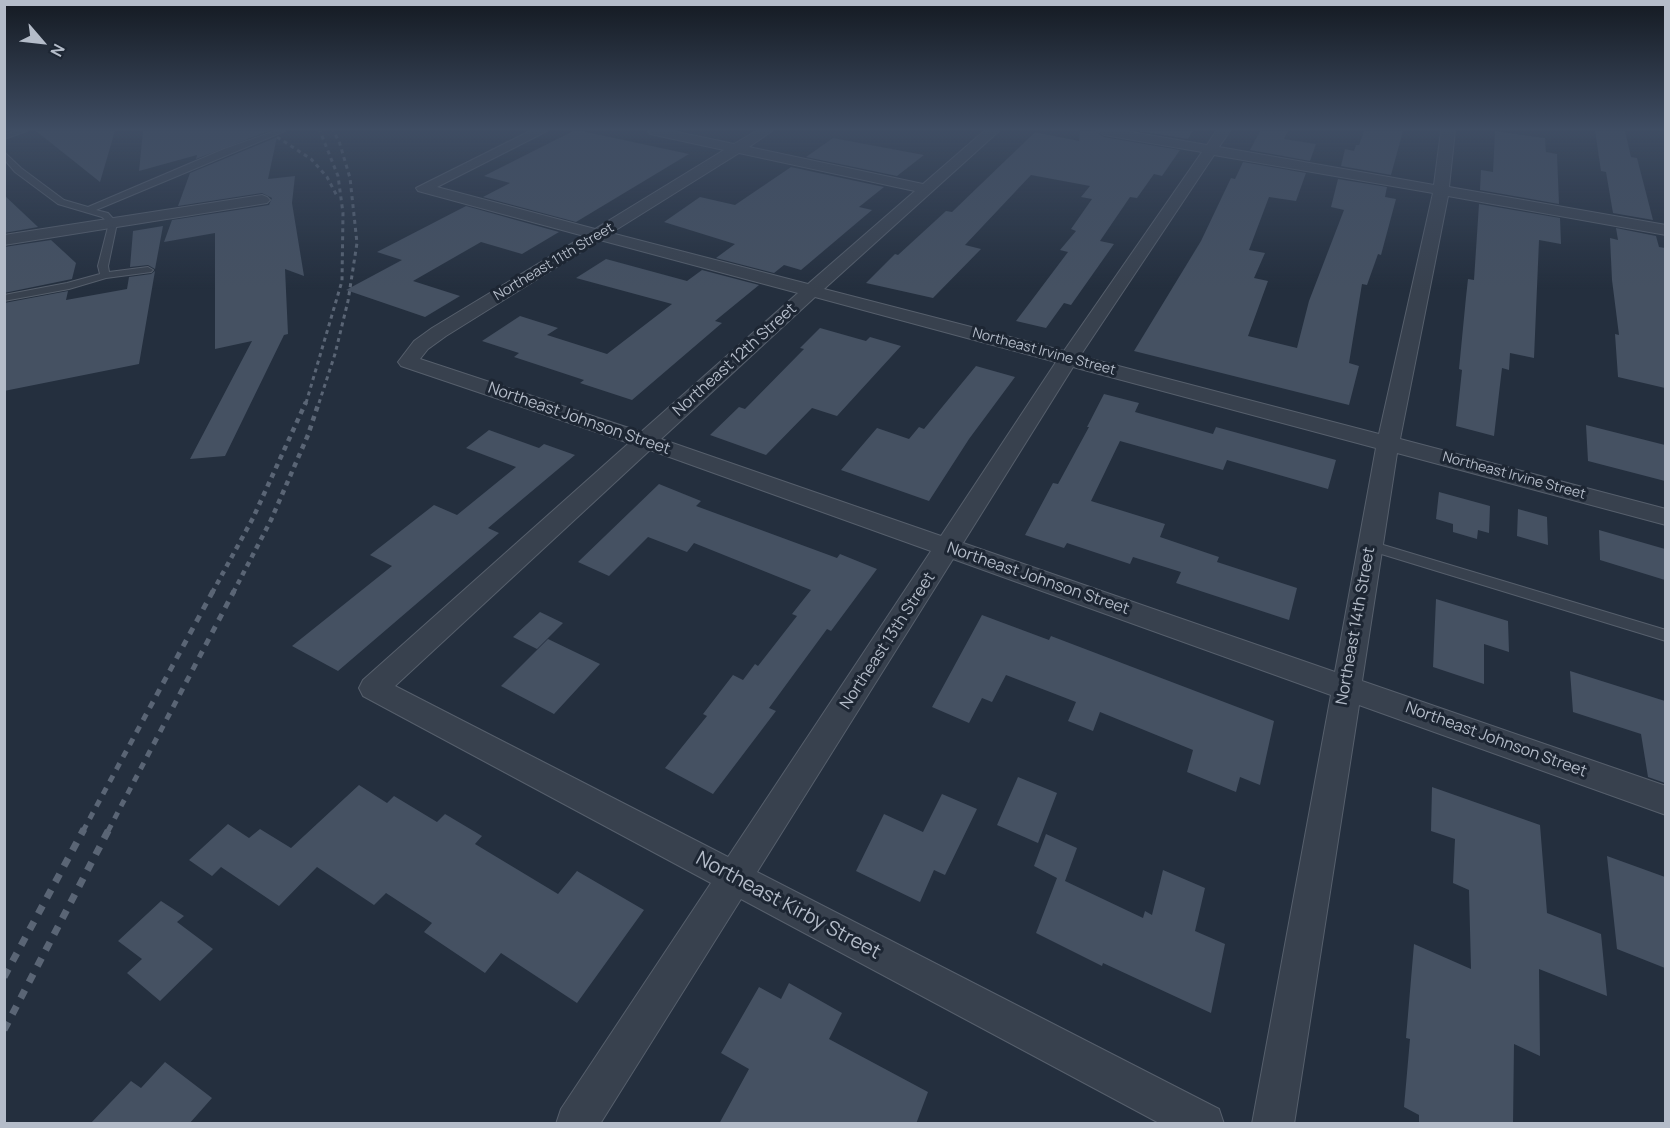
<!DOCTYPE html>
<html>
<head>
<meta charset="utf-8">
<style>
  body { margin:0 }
  #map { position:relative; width:1670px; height:1128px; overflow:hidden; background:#242f3e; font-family:Manrope,sans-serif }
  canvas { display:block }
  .frame { position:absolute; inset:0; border:6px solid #b4bcc9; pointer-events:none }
  .north { position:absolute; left:12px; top:12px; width:60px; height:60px; -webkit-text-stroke:4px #1d2633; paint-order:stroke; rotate:118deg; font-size:16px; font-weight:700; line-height:24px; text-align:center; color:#b4bcc9 }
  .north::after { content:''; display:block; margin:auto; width:21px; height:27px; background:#b4bcc9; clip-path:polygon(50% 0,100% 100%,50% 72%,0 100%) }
</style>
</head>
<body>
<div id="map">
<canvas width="1670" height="1128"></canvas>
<div class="frame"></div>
<div class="north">N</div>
</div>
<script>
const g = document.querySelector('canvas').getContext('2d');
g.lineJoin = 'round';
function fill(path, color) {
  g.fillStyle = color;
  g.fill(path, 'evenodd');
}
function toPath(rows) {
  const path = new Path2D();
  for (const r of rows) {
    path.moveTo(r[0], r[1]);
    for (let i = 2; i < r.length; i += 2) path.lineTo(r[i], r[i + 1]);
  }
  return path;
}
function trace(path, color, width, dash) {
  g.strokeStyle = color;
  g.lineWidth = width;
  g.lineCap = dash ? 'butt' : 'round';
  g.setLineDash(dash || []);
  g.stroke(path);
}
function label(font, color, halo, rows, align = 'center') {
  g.font = font + ' Manrope,sans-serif';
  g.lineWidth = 6;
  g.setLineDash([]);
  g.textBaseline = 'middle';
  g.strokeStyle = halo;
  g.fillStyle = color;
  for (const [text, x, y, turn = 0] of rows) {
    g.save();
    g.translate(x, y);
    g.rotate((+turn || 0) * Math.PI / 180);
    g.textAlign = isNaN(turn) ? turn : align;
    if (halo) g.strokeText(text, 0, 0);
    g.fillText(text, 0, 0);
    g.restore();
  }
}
const building = toPath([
  [36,131,115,131,100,182],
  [143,131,269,131,196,159,197,155,139,171],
  [573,131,582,131,689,154,576,222,483,197,510,183,484,176],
  [1080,131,1095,131,1104,137,1180,150,1162,176,1154,174,1137,198,1130,197,1100,241,1114,244,1071,305,1064,303,1046,328,1016,321,1068,252,1060,250,1076,231,1071,229,1092,199,1081,197,1090,186,1031,175,965,245,981,249,933,298,866,283,895,254,898,255,946,211,952,212,1035,132,1079,141],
  [1138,131,1193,131,1188,139],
  [1260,131,1288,131,1284,139,1316,144,1310,161,1250,150],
  [1364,131,1403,131,1391,175,1341,166,1345,149,1354,151,1356,145,1359,145],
  [1495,131,1545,138,1546,152,1557,154,1559,204,1480,190,1481,170,1493,172],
  [1595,131,1625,131,1631,157,1637,158,1653,220,1613,213,1606,172,1601,171],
  [277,137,268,179,295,176,292,203,304,276,285,269,288,334,284,335,225,456,190,459,252,341,215,349,215,233,164,242,172,220,269,205,272,198,262,193,178,206,190,173],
  [833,138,924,155,897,176,806,157],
  [1243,162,1306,173,1296,201,1269,197,1249,250,1265,253,1254,278,1268,281,1248,336,1297,348,1309,301,1344,210,1331,207,1338,179,1387,187,1385,197,1396,199,1381,255,1378,254,1367,285,1362,284,1349,363,1359,366,1349,405,1134,351,1201,241,1231,178,1235,179],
  [791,167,884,187,859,207,872,210,801,270,784,265,774,273,716,258,735,244,664,222,700,197,735,205],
  [4,195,38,227,4,233],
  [1479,204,1560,218,1561,244,1539,240,1534,358,1510,353,1509,370,1502,368,1494,436,1456,426,1462,370,1459,369,1466,297,1468,279,1474,280],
  [466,206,559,232,522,254,481,242,413,281,460,296,425,317,346,290,402,260,377,252],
  [163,226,155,269,148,265,130,267,133,231],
  [1616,228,1656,236,1659,247,1665,248,1665,388,1618,377,1615,334,1619,335,1612,280,1610,238,1618,240],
  [51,240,76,263,72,279,4,293,4,247],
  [606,259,687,281,702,270,759,285,715,321,722,323,632,400,580,383,584,380,514,357,519,353,482,341,520,316,558,328,547,335,607,354,672,304,576,278],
  [155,271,139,364,4,391,4,303,68,291,66,300,127,289,129,277,151,274],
  [820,328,866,341,870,337,901,346,837,416,812,408,766,455,710,435,739,407,745,409,804,349,800,348],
  [976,366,1015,377,969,439,929,501,841,470,877,428,909,439,919,427,924,429],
  [1104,394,1139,403,1135,412,1213,434,1216,427,1336,460,1328,489,1227,460,1223,470,1120,441,1091,501,1165,524,1160,537,1219,557,1217,562,1297,588,1289,620,1176,583,1181,572,1133,557,1130,564,1067,543,1064,548,1025,535,1053,483,1058,484,1089,427,1087,427],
  [1586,425,1665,445,1665,481,1588,461],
  [489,430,539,448,544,444,575,455,488,528,499,533,338,671,292,646,392,566,370,555,434,505,457,515,516,467,466,448],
  [659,484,701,501,696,506,837,558,840,554,877,569,831,631,827,629,769,708,776,711,713,794,665,768,707,716,703,714,733,675,743,680,755,664,758,666,797,616,792,614,811,590,694,543,687,552,648,537,609,576,578,562],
  [1439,492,1490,506,1489,533,1478,530,1477,539,1453,532,1453,524,1436,519],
  [1518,509,1547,517,1548,545,1517,536],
  [1599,530,1665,549,1665,580,1600,560],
  [1436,599,1508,621,1509,652,1484,644,1484,684,1433,667],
  [540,612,563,623,537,649,513,637],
  [982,615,1049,640,1051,636,1274,721,1260,785,1240,777,1236,792,1187,772,1193,750,1100,712,1093,731,1068,721,1076,702,1006,675,992,702,982,698,969,723,932,707],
  [548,639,600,664,554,714,501,686],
  [1570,671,1665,701,1665,783,1648,777,1641,734,1573,712],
  [1018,777,1057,793,1038,843,997,825],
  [359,785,387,803,394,796,437,822,445,814,482,836,475,844,558,894,577,871,644,910,577,1003,501,953,485,973,424,932,432,923,386,893,374,905,317,867,279,906,221,867,212,876,189,860,228,824,249,838,260,829,291,848],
  [1432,787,1540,825,1547,913,1601,934,1607,996,1539,969,1540,1056,1514,1044,1513,1124,1419,1124,1419,1115,1404,1107,1410,1039,1406,1038,1414,944,1471,969,1469,890,1453,883,1455,839,1431,831],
  [942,794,977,809,945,875,934,870,920,902,856,871,884,814,923,832],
  [1046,834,1077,848,1065,881,1143,918,1145,911,1152,915,1163,870,1205,888,1195,931,1225,944,1211,1013,1103,963,1102,966,1036,933,1057,878,1034,866],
  [1607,856,1665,877,1665,968,1617,949],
  [161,901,184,916,177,922,213,949,160,1001,127,973,142,959,118,941],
  [789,983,842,1013,829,1039,928,1092,916,1124,719,1124,749,1069,721,1053,759,987,781,999],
  [165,1062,212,1098,189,1124,90,1124,131,1081,141,1088]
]);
const service = toPath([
  [16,131,27,131,4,139,4,135,16,131],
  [275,131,285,131,96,210,108,213,117,223,108,266,109,272,148,267,153,270,151,272,106,278,69,289,4,301,4,295,67,283,100,274,98,266,109,223,102,217,58,204,15,172,4,159,4,152,21,168,64,200,88,207,224,149,275,131],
  [1370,541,1666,630,1666,641,1365,549,1363,546,1365,543,1370,541]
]);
const minor = toPath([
  [530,131,547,131,437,187,595,229,724,150,650,134,648,131,673,131,734,144,756,131,772,131,749,147,923,184,984,131,999,131,824,289,1064,351,1202,152,1104,135,1097,131,1126,131,1207,145,1216,131,1230,131,1219,147,1434,185,1441,131,1455,131,1449,187,1666,225,1666,235,1448,196,1400,439,1666,509,1666,525,1397,453,1362,681,1666,786,1666,815,1359,705,1294,1124,1252,1124,1331,695,953,559,757,872,1219,1109,1224,1124,1161,1124,741,899,600,1124,556,1124,561,1109,711,883,363,696,359,688,363,680,629,443,401,366,398,362,414,341,432,328,584,236,418,191,416,188,530,131],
  [739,153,915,191,808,284,611,233,739,153],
  [1214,155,1433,193,1379,434,1080,356,1214,155],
  [600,240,798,293,641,432,420,359,428,349,446,336,600,240],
  [815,297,1056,362,941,536,661,439,815,297],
  [1073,367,1376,448,1335,672,963,543,1073,367],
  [650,450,931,551,728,857,395,686,650,450],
  [262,195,267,197,270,200,267,203,4,245,4,235,262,195]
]);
const railFar3 = toPath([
  [277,137,311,159,327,177,337,196],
  [306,403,342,281,343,213,338,176,320,131],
  [319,403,335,354,348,301,357,243,350,178,339,141,333,131]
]);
const railFar2 = toPath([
  [212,593,253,518,306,402],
  [233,593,271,520,308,435,319,402]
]);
const railFar1 = toPath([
  [83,831,213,591],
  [108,831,234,591]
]);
const rail = toPath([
  [4,977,84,829],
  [4,1030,109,829]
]);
const farStreetnames = [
  ["Northeast 11th Street",554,262,-31],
  ["Northeast Irvine Street",1044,352,15],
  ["Northeast Irvine Street",1514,476,15]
];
const streetNames = [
  ["Northeast 12th Street",735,360,-42],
  ["Northeast Johnson Street",579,419,19],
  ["Northeast Johnson Street",1038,579,19],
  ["Northeast 14th Street",1356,626,-80],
  ["Northeast 13th Street",888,641,-57],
  ["Northeast Johnson Street",1496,740,20]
];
const nearStreetnames = [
  ["Northeast Kirby Street",788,906,28]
];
fill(building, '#455162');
trace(service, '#565f6c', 2);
trace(minor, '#565f6c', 2);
fill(service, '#38414e');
fill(minor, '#38414e');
trace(railFar3, '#5a6575', 3, [4, 4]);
trace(railFar2, '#5a6575', 4.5, [5, 5]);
trace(railFar1, '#5a6575', 5, [7, 7]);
trace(rail, '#5a6575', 7, [9, 9]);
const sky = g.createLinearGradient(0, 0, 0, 289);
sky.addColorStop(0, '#141a22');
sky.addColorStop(0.45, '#3f4d63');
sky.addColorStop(1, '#3f4d6300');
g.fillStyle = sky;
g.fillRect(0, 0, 1670, 289);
label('14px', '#b4bcc9', '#1d2633', farStreetnames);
label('16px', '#b4bcc9', '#1d2633', streetNames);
label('20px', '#b4bcc9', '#1d2633', nearStreetnames);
</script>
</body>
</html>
